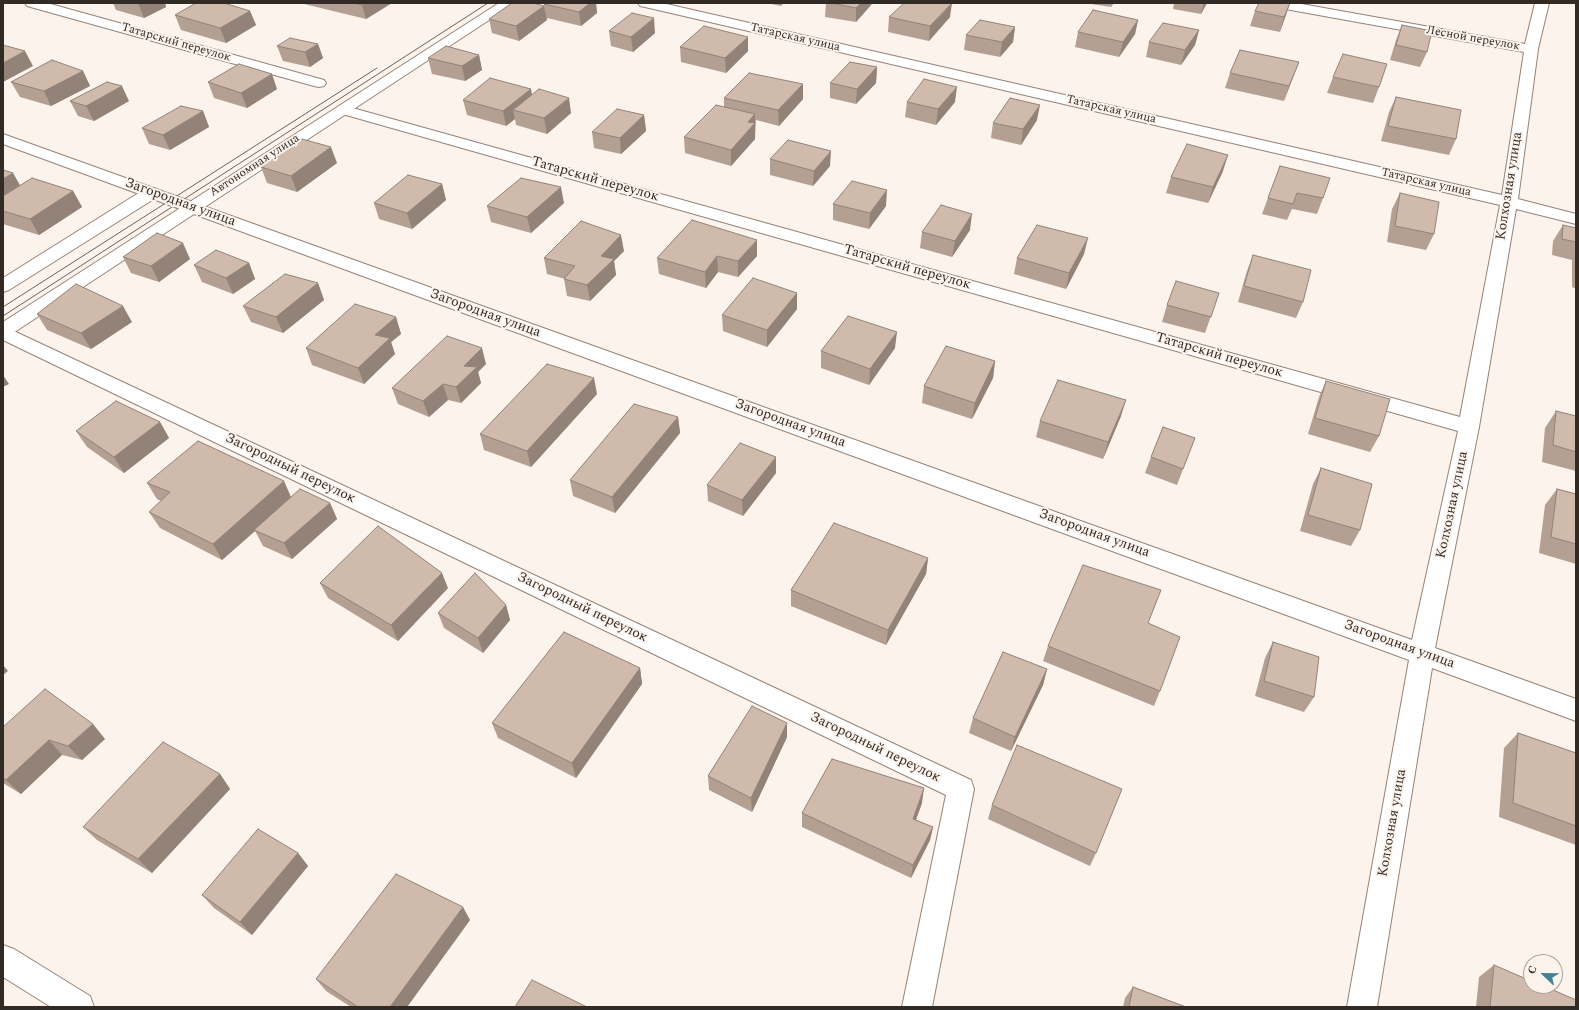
<!DOCTYPE html>
<html>
<head>
<meta charset="utf-8">
<style>
  body { margin:0 }
  #map { position:relative; width:1579px; height:1010px; overflow:hidden; background:#fcf3ed; font-family:Spectral,serif }
  canvas { display:block }
  .frame { position:absolute; inset:0; border:4px solid #322a24; pointer-events:none }
  .north { position:absolute; left:1523px; top:954px; width:40px; height:40px; box-sizing:border-box; background:#fcf3ed; border:1px solid #aba39d; border-radius:50%; rotate:292deg; font-size:11px; font-weight:700; line-height:16px; text-align:center; color:#322a24 }
  .north::after { content:''; display:block; margin:auto; width:14px; height:18px; background:#428395; clip-path:polygon(50% 0,100% 100%,50% 72%,0 100%) }
</style>
</head>
<body>
<div id="map">
<canvas width="1579" height="1010"></canvas>
<div class="frame"></div>
<div class="north">С</div>
</div>
<script>
const g = document.querySelector('canvas').getContext('2d');
g.lineJoin = 'round';
function toPath(rows) {
  const path = new Path2D();
  for (const r of rows) {
    path.moveTo(r[0], r[1]);
    for (let i = 2; i < r.length; i += 2) path.lineTo(r[i], r[i + 1]);
  }
  return path;
}
function trace(path, color, width, dash) {
  g.strokeStyle = color;
  g.lineWidth = width;
  g.lineCap = dash ? 'butt' : 'round';
  g.setLineDash(dash || []);
  g.stroke(path);
}
function fill(path, color) {
  g.fillStyle = color;
  g.fill(path, 'evenodd');
}
function label(font, color, halo, rows, align = 'center') {
  g.font = font + ' Spectral,serif';
  g.lineWidth = 4;
  g.setLineDash([]);
  g.textBaseline = 'middle';
  g.strokeStyle = halo;
  g.fillStyle = color;
  for (const [text, x, y, turn = 0] of rows) {
    g.save();
    g.translate(x, y);
    g.rotate((+turn || 0) * Math.PI / 180);
    g.textAlign = isNaN(turn) ? turn : align;
    if (halo) g.strokeText(text, 0, 0);
    g.fillText(text, 0, 0);
    g.restore();
  }
}
const service = toPath([
  [499,3,515,3,10,335,3,337,3,322,499,3],
  [151,188,157,189,159,193,157,197,9,290,3,292,3,278,145,189,151,188]
]);
const minor = toPath([
  [25,3,47,3,324,80,326,83,324,86,319,87,314,86,27,6,25,3],
  [638,3,662,3,1502,195,1524,52,1274,7,1269,6,1267,3,1296,3,1525,44,1535,3,1549,3,1538,49,1518,199,1576,214,1576,224,1516,209,1479,427,1435,648,1576,699,1576,721,1432,668,1377,1007,1347,1007,1409,660,3,144,3,134,1412,640,1458,431,339,113,336,110,339,107,349,107,1460,417,1500,205,645,7,640,6,638,3],
  [3,326,971,780,974,789,932,1007,902,1007,946,795,3,340,3,326],
  [3,945,14,949,90,996,94,1007,51,1007,3,977,3,945]
]);
const tram = toPath([
  [3,307,377,68],
  [3,316,488,3]
]);
const wall = toPath([
  [113,3,165,3,166,7,144,18,116,10],
  [300,3,392,3,366,19],
  [545,3,596,3,597,13,581,26,547,18,547,20,519,41,492,33,489,19,544,6,544,4],
  [766,3,784,3,781,6],
  [826,3,872,3,871,5,856,22,825,17],
  [1091,3,1114,3,1111,7,1091,4],
  [1174,3,1207,3,1201,14,1173,9],
  [250,11,256,25,226,43,181,30,175,15],
  [1255,11,1286,15,1280,32,1250,26],
  [889,17,950,17,929,41,888,32],
  [1138,20,1135,34,1119,57,1075,47,1078,32],
  [1402,25,1427,52,1420,67,1390,60,1396,40],
  [1015,27,1013,42,1000,57,964,50,966,35],
  [1199,30,1195,45,1181,65,1146,57,1149,42],
  [609,31,655,33,633,52,611,46],
  [318,44,323,58,310,67,283,61,277,46],
  [680,47,748,51,726,73,681,62],
  [479,55,482,70,465,81,432,74,428,58],
  [1299,62,1284,101,1225,88,1230,73],
  [877,67,876,83,856,104,830,98,830,83],
  [83,71,90,86,51,106,20,97,11,82],
  [1333,77,1379,87,1373,103,1327,93],
  [208,82,277,89,247,108,214,98],
  [531,89,532,95,571,113,547,134,516,125,515,119,506,126,467,115,463,100],
  [1396,97,1456,139,1449,155,1381,141,1389,112],
  [724,98,803,99,779,126,756,120,755,139,731,166,685,153,684,137,724,107],
  [70,101,129,101,94,121,78,116],
  [907,102,955,102,936,125,905,117],
  [203,111,209,127,170,150,149,144,142,128],
  [644,115,646,131,621,154,594,148,592,132],
  [1037,120,1021,145,991,138,993,123],
  [770,159,830,166,813,186,770,175],
  [337,163,297,192,267,183,261,167],
  [1280,166,1323,198,1317,214,1292,209,1287,220,1262,214],
  [3,170,13,173,20,186,73,191,82,207,39,235,3,224],
  [1223,171,1208,203,1166,193,1171,177],
  [442,184,446,200,412,229,379,219,374,203],
  [1400,193,1434,234,1426,250,1387,242,1392,209],
  [564,203,531,233,491,222,487,206],
  [833,204,886,206,869,229,833,220],
  [692,220,757,256,738,277,718,272,706,288,659,274,657,258],
  [1563,225,1576,228,1576,289,1572,287,1572,260,1552,255,1553,241],
  [970,230,952,257,920,248,922,232],
  [624,251,614,261,616,275,590,301,567,296,564,279,565,279,547,274,544,258],
  [1084,254,1066,289,1014,274,1017,258],
  [1253,255,1303,302,1296,318,1238,302,1247,271],
  [123,257,190,259,159,282,131,273],
  [249,263,255,279,233,294,202,282,194,265],
  [318,283,324,300,283,333,251,322,243,306],
  [797,293,797,309,767,347,723,331,722,315],
  [1219,293,1205,333,1162,322,1167,305],
  [37,314,132,322,91,349,47,330],
  [396,317,401,334,391,342,395,354,364,384,312,365,306,348],
  [895,348,869,385,821,368,821,351],
  [995,361,993,378,972,419,922,403,924,386],
  [486,364,478,372,481,383,461,403,448,400,429,417,398,404,392,388],
  [1326,381,1379,436,1370,452,1308,434,1319,397],
  [597,394,531,467,484,450,480,434],
  [1556,411,1576,416,1576,471,1542,462,1545,428],
  [1121,416,1103,459,1036,437,1040,421],
  [678,417,680,433,615,513,573,496,570,480],
  [160,422,169,438,124,473,87,447,76,431],
  [1195,438,1177,485,1145,473,1151,457],
  [1321,468,1360,530,1351,546,1300,531,1313,484],
  [776,473,743,516,708,501,707,485],
  [147,483,291,497,330,503,337,519,292,559,263,546,255,531,222,560,160,528,149,512,161,501,157,499],
  [1557,489,1576,494,1576,564,1539,553,1545,505],
  [928,558,926,574,886,645,791,606,791,590],
  [320,583,448,588,398,641,328,598],
  [506,605,510,620,483,653,444,628,438,613],
  [1148,623,1160,691,1154,706,1043,661,1048,646],
  [1273,642,1314,697,1304,712,1255,696,1265,658],
  [640,668,642,684,576,778,498,738,492,723],
  [1047,669,1043,685,1011,751,969,733,973,718],
  [787,723,787,737,752,812,709,790,708,776],
  [3,727,105,739,82,760,62,755,21,794,3,783],
  [1518,733,1576,753,1576,845,1499,817,1504,748],
  [220,774,230,789,152,873,97,840,83,827],
  [922,803,916,820,933,827,930,840,911,878,802,827,802,813],
  [992,805,1096,853,1090,866,988,819],
  [298,853,308,866,252,935,214,908,202,895],
  [470,920,407,1007,351,1007,326,991,316,979],
  [1494,965,1576,1007,1476,1007,1479,977],
  [1133,987,1186,1007,1123,1007,1125,998]
]);
const shadedWall = toPath([
  [138,3,165,3,166,7,144,18],
  [365,3,392,3,366,19,362,5],
  [590,3,596,3,597,13,581,26,579,12],
  [861,3,872,3,871,5,856,22,856,8],
  [952,3,950,17,929,41,930,26],
  [1204,3,1207,3,1201,14],
  [1290,3,1286,15,1280,32,1284,17],
  [544,6,547,20,519,41,516,26],
  [250,11,256,25,226,43,220,28],
  [654,18,655,33,633,52,631,37],
  [1138,20,1135,34,1119,57,1123,42],
  [1015,27,1013,42,1000,57,1002,42],
  [1199,30,1195,45,1181,65,1185,50],
  [748,37,748,51,726,73,725,58],
  [318,44,323,58,310,67,305,52],
  [25,51,33,66,3,82,3,63],
  [479,55,482,70,465,81,462,66],
  [1299,62,1293,77,1284,101,1289,86],
  [877,67,876,83,856,104,857,89],
  [83,71,90,86,51,106,44,91],
  [272,74,277,89,247,108,241,93],
  [803,84,803,99,779,126,778,110],
  [122,86,129,101,94,121,86,106],
  [957,87,955,102,936,125,938,109],
  [531,89,533,104,513,110,515,119,506,126,503,111],
  [569,98,571,113,547,134,544,118],
  [1040,105,1037,120,1021,145,1023,129],
  [203,111,209,127,170,150,163,135],
  [755,114,755,139,731,166,731,150,748,122],
  [644,115,646,131,621,154,620,138],
  [331,147,337,163,297,192,291,176],
  [831,151,830,166,813,186,814,171],
  [1228,155,1223,171,1208,203,1213,187],
  [13,173,22,189,3,200,3,179],
  [442,184,446,200,412,229,407,213],
  [561,187,564,203,531,233,527,217],
  [887,190,886,206,869,229,870,213],
  [73,191,82,207,39,235,30,219],
  [972,214,970,230,952,257,955,241],
  [621,235,624,251,614,261,616,275,590,301,587,285,601,256],
  [1088,238,1084,254,1066,289,1069,273],
  [757,240,757,256,738,277,738,261],
  [183,243,190,259,159,282,151,266],
  [717,256,718,272,706,288,705,272],
  [249,263,255,279,233,294,226,278],
  [318,283,324,300,283,333,276,317],
  [797,293,797,309,767,347,767,330],
  [123,306,132,322,91,349,81,333],
  [396,317,401,334,391,342,395,354,364,384,358,368,375,335],
  [897,332,895,348,869,385,870,369],
  [482,348,486,364,478,372,481,383,461,403,456,387,464,366],
  [995,361,993,378,972,419,975,403],
  [3,375,9,384,3,387],
  [594,378,597,394,531,467,527,451],
  [443,384,448,400,429,417,423,401],
  [1126,400,1121,416,1103,459,1108,442],
  [678,417,680,433,615,513,612,497],
  [160,422,169,438,124,473,114,457],
  [776,457,776,473,743,516,742,500],
  [284,481,291,497,254,530,255,531,222,560,213,544],
  [330,503,337,519,292,559,284,543],
  [928,558,926,574,886,645,888,630],
  [442,573,448,588,398,641,391,625],
  [506,605,510,620,483,653,478,638],
  [3,665,8,671,3,675],
  [640,668,642,684,576,778,572,763],
  [1047,669,1043,685,1011,751,1015,737],
  [787,723,787,737,752,812,751,798],
  [93,724,105,739,82,760,68,746],
  [49,740,62,755,21,794,6,780],
  [220,774,230,789,152,873,138,859],
  [924,788,922,803,911,833,913,819],
  [933,827,930,840,911,878,913,865],
  [298,853,308,866,252,935,240,922],
  [463,907,470,920,407,1007,390,1007]
]);
const building = toPath([
  [196,3,224,3,250,11,220,28,175,15,196,3],
  [354,3,365,3,362,5,354,3],
  [512,3,533,3,544,6,516,26,489,19,512,3],
  [545,3,590,3,579,12,544,4,545,3],
  [831,3,861,3,856,8,831,3],
  [904,3,952,3,930,26,889,17,904,3],
  [1259,3,1290,3,1284,17,1255,11,1259,3],
  [1093,10,1138,20,1123,42,1078,32,1093,10],
  [632,13,654,18,631,37,609,31,632,13],
  [980,20,1015,27,1002,42,966,35,980,20],
  [1163,23,1199,30,1185,50,1149,42,1163,23],
  [1402,25,1432,31,1427,52,1396,45,1402,25],
  [704,26,748,37,725,58,680,47,704,26],
  [290,38,318,44,305,52,277,46,290,38],
  [3,45,25,51,3,63,3,45],
  [446,46,479,55,462,66,428,58,446,46],
  [1240,50,1299,62,1289,86,1230,73,1240,50],
  [1343,54,1387,64,1379,87,1333,77,1343,54],
  [52,60,83,71,44,91,11,82,52,60],
  [850,62,877,67,857,89,830,83,850,62],
  [239,64,272,74,241,93,208,82,239,64],
  [749,73,803,84,778,110,724,98,749,73],
  [490,78,531,89,503,111,463,100,490,78],
  [924,79,957,87,938,109,907,102,924,79],
  [107,82,122,86,86,106,70,101,107,82],
  [539,89,569,98,544,118,513,110,539,89],
  [1396,97,1461,110,1456,139,1388,126,1396,97],
  [1010,98,1040,105,1023,129,993,123,1010,98],
  [716,105,755,114,748,122,755,123,731,150,684,137,716,105],
  [181,106,203,111,163,135,142,128,181,106],
  [617,109,644,115,620,138,592,132,617,109],
  [302,139,331,147,291,176,261,167,302,139],
  [788,140,831,151,814,171,770,159,788,140],
  [1187,144,1228,155,1213,187,1171,177,1187,144],
  [1280,166,1330,178,1323,198,1297,193,1293,204,1268,198,1280,166],
  [3,170,13,173,3,179,3,170],
  [408,175,442,184,407,213,374,203,408,175],
  [32,178,73,191,30,219,3,211,3,196,32,178],
  [521,178,561,187,527,217,487,206,521,178],
  [852,181,887,190,870,213,833,204,852,181],
  [1400,193,1439,202,1434,234,1395,226,1400,193],
  [941,205,972,214,955,241,922,232,941,205],
  [692,220,757,240,738,261,717,256,705,272,657,258,692,220],
  [581,221,621,235,601,256,614,259,587,285,564,279,575,266,544,258,581,221],
  [1037,225,1088,238,1069,273,1017,258,1037,225],
  [1563,225,1576,228,1576,242,1562,239,1563,225],
  [157,233,183,243,151,266,123,257,157,233],
  [216,250,249,263,226,278,194,265,216,250],
  [1253,255,1311,270,1303,302,1244,286,1253,255],
  [285,274,318,283,276,317,243,306,285,274],
  [753,278,797,293,767,330,722,315,753,278],
  [1176,281,1219,293,1211,317,1167,305,1176,281],
  [76,284,123,306,81,333,37,314,76,284],
  [355,304,396,317,375,335,390,338,358,368,306,348,355,304],
  [848,316,897,332,870,369,821,351,848,316],
  [447,336,482,348,464,366,477,367,456,387,443,384,423,401,392,388,447,336],
  [946,346,995,361,975,403,924,386,946,346],
  [547,364,594,378,527,451,480,434,547,364],
  [1058,380,1126,400,1108,442,1040,421,1058,380],
  [1326,381,1390,399,1379,436,1315,418,1326,381],
  [116,401,160,422,114,457,76,431,116,401],
  [634,404,678,417,612,497,570,480,634,404],
  [1556,411,1576,416,1576,452,1553,445,1556,411],
  [1163,427,1195,438,1183,469,1151,457,1163,427],
  [198,441,284,481,213,544,149,512,170,492,147,483,198,441],
  [740,443,776,457,742,500,707,485,740,443],
  [1321,468,1372,484,1360,530,1308,515,1321,468],
  [300,489,330,503,284,543,254,530,300,489],
  [1557,489,1576,494,1576,544,1551,537,1557,489],
  [834,523,928,558,888,630,791,590,834,523],
  [378,526,442,573,391,625,320,583,378,526],
  [1083,565,1161,590,1148,623,1180,637,1160,691,1048,646,1083,565],
  [475,573,506,605,478,638,438,613,475,573],
  [564,632,640,668,572,763,492,723,564,632],
  [1273,642,1319,657,1314,697,1264,681,1273,642],
  [1003,652,1047,669,1015,737,973,718,1003,652],
  [45,689,93,724,68,746,49,740,6,780,3,778,3,727,45,689],
  [752,706,787,723,751,798,708,776,752,706],
  [1518,733,1576,753,1576,826,1513,803,1518,733],
  [163,742,220,774,138,859,83,827,163,742],
  [1017,745,1122,789,1096,853,992,805,1017,745],
  [832,759,924,788,913,819,933,827,913,865,802,813,832,759],
  [258,829,298,853,240,922,202,895,258,829],
  [396,874,463,907,390,1007,358,1007,316,979,396,874],
  [1494,965,1531,981,1531,986,1544,986,1576,1000,1576,1007,1490,1007,1494,965],
  [532,980,587,1007,515,1007,532,980],
  [1133,987,1186,1007,1129,1007,1133,987]
]);
const farStreetnames = [
  ["Татарская улица",795,38,13],
  ["Лесной переулок",1473,39,10],
  ["Татарский переулок",176,43,16],
  ["Татарская улица",1111,110,13],
  ["Автономная улица",255,166,-33],
  ["Татарская улица",1426,183,13]
];
const streetNames = [
  ["Татарский переулок",595,180,16],
  ["Колхозная улица",1510,186,-81],
  ["Загородная улица",180,203,20],
  ["Татарский переулок",907,268,16],
  ["Загородная улица",485,314,20],
  ["Татарский переулок",1219,356,16],
  ["Загородная улица",790,424,20],
  ["Загородный переулок",290,469,26],
  ["Колхозная улица",1453,505,-78],
  ["Загородная улица",1094,534,20],
  ["Загородный переулок",582,608,26],
  ["Загородная улица",1399,645,20],
  ["Загородный переулок",875,748,26],
  ["Колхозная улица",1393,823,-80]
];
trace(service, '#978375', 2);
trace(minor, '#978375', 2);
fill(service, '#fff');
fill(minor, '#fff');
trace(tram, '#6a615b', 1);
fill(wall, '#b3a093');
fill(shadedWall, '#928278');
fill(building, '#d0baab');
trace(building, '#928278', 1);
label('12px', '#322a24', '#fcf3ed', farStreetnames);
label('14px', '#322a24', '#fcf3ed', streetNames);
</script>
</body>
</html>
